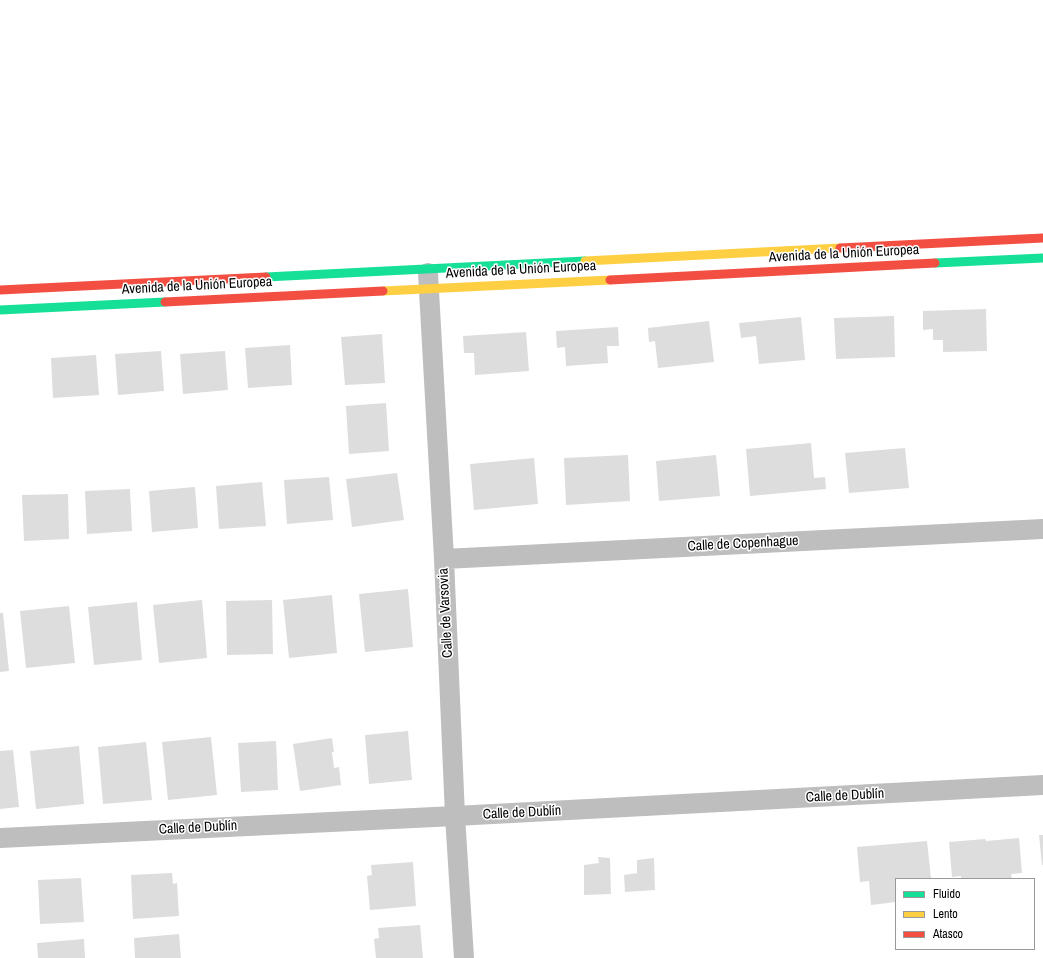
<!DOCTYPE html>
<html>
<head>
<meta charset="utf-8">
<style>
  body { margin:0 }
  #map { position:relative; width:1043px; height:958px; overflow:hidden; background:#fff; font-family:"Archivo Narrow",sans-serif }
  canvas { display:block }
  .legend { position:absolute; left:895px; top:878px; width:140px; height:72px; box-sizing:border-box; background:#fff; border:1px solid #999; margin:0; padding:5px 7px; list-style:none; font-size:12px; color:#000 }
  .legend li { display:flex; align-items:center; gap:8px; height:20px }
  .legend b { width:20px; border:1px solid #999 }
</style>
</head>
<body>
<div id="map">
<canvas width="1043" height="958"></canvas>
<ul class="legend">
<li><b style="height:5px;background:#16e098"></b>Fluido</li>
<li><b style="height:5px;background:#ffcf43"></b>Lento</li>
<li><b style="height:5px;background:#f24e42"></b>Atasco</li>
</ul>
</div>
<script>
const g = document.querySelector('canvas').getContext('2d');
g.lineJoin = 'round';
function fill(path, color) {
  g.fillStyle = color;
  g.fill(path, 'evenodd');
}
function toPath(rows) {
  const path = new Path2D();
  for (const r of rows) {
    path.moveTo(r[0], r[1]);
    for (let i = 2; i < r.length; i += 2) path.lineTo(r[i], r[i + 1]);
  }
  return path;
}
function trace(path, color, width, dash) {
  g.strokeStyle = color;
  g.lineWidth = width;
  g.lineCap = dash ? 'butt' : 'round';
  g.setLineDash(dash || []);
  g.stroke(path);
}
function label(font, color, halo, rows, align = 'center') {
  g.font = font + ' "Archivo Narrow",sans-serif';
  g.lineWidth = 3;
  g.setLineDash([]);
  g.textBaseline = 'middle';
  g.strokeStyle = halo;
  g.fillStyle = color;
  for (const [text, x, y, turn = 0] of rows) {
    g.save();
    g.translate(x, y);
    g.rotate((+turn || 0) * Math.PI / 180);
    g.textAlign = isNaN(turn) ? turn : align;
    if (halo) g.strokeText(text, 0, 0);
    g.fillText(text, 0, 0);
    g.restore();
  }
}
const building = toPath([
  [986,309,987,351,943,352,943,340,933,340,933,329,923,330,923,311],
  [894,316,895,357,836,359,834,318],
  [801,317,805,360,759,364,756,336,741,338,739,323],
  [709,321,714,362,658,368,655,341,649,342,648,328],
  [618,327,619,346,607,346,608,363,566,366,565,347,557,348,556,331],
  [526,332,529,371,475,375,474,353,464,353,463,336],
  [382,334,385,383,345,385,341,337],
  [290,345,292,385,248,388,245,348],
  [161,351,164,391,118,395,115,354],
  [225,351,228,390,183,394,180,354],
  [96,355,99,395,53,398,51,358],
  [386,403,389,451,349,454,346,406],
  [811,443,814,478,825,477,826,489,750,496,746,449],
  [905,448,909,488,849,493,845,453],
  [628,455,630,501,566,505,564,458],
  [716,455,720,496,659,501,656,461],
  [534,458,538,504,474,510,470,464],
  [397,473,404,520,352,527,346,479],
  [329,477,333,520,287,524,284,480],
  [262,482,266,526,219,529,216,486],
  [195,487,198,528,152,532,149,491],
  [130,489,132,531,87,534,85,491],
  [68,494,69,539,24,541,22,495],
  [408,589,413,647,365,652,359,594],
  [332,595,337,653,289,658,283,600],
  [202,600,207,658,159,663,153,605],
  [272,600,273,654,227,655,226,601],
  [137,602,142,660,94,665,88,607],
  [69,606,75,663,26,668,20,611],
  [0,613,3,613,9,671,0,672],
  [408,731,412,780,369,784,365,735],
  [211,737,217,795,168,800,162,742],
  [332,738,334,752,332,752,334,768,339,767,341,785,300,791,293,744],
  [276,741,278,790,241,792,238,743],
  [146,742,152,800,103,804,98,747],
  [79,746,84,804,36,809,30,751],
  [13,750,19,807,0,809,0,751],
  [1039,835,1043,835,1043,865,1042,865],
  [1019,838,1022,873,1011,874,1012,879,961,879,961,876,952,877,949,842,985,839,986,841],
  [927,841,931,878,896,879,896,902,871,905,869,881,860,882,857,847],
  [598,857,610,858,611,894,584,895,584,865,599,863],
  [654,858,655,890,625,892,624,875,637,873,637,860],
  [413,862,416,906,370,910,367,876,372,875,371,865],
  [172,873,173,884,177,883,179,916,133,919,131,875],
  [81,878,84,922,40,924,38,880],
  [420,925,423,958,376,958,374,939,379,938,378,928],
  [179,934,181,958,135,958,134,938],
  [84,939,85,958,38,958,37,943]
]);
const street = toPath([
  [428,273,444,559,455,816,464,958],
  [444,559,1043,529],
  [0,838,455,816,1043,785]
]);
const fast = toPath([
  [935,263,1043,258],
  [266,277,585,261],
  [0,310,165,302]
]);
const slow = toPath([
  [585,261,840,248],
  [383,291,610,280]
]);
const jam = toPath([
  [840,248,1043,238],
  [610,280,935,263],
  [0,290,266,277],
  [165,302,383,291]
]);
const streetNames = [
  ["Avenida de la Unión Europea",844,254,-3],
  ["Avenida de la Unión Europea",521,270,-3],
  ["Avenida de la Unión Europea",197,286,-3],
  ["Calle de Copenhague",743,544,-3],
  ["Calle de Varsovia",446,613,-93],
  ["Calle de Dublín",845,796,-3],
  ["Calle de Dublín",522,813,-3],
  ["Calle de Dublín",198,828,-3]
];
fill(building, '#ddd');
trace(street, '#bebebe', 20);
trace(fast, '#16e098', 9);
trace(slow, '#ffcf43', 9);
trace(jam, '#f24e42', 9);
label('14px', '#000', '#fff', streetNames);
</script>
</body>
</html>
